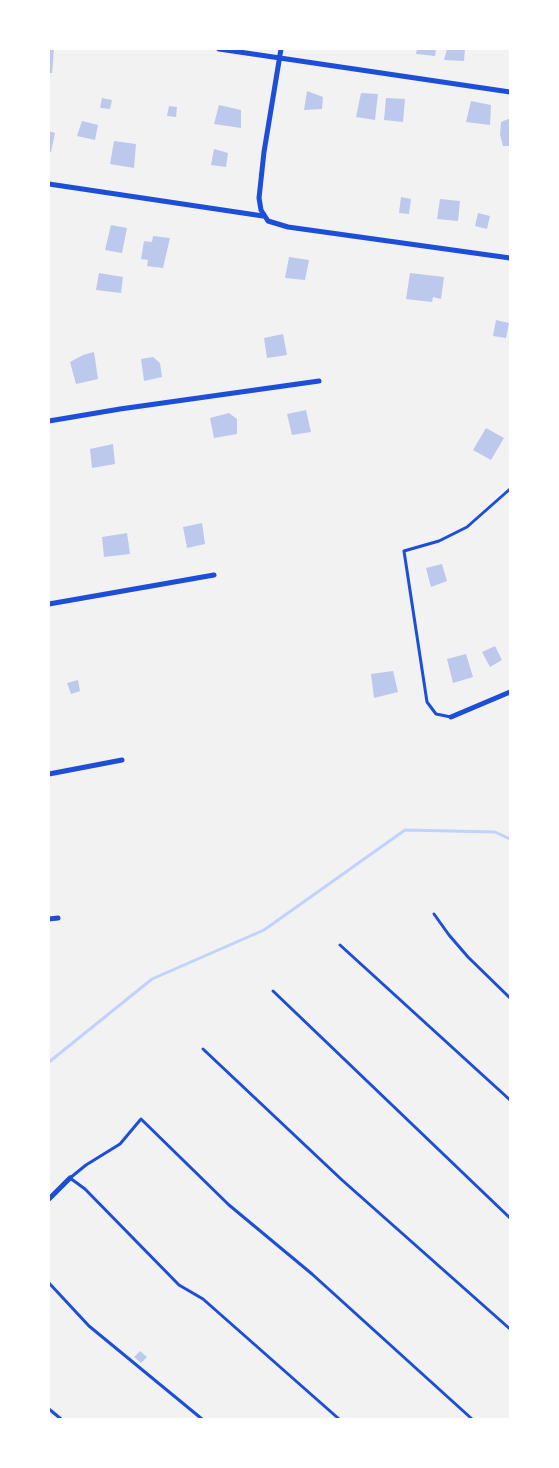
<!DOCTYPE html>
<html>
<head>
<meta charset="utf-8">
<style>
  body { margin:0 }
  #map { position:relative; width:559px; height:1468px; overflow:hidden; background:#f2f2f2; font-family:"Sofia Sans Condensed",sans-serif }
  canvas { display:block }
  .frame { position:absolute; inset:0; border:50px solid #fff; pointer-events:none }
</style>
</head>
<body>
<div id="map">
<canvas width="559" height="1468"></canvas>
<div class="frame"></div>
</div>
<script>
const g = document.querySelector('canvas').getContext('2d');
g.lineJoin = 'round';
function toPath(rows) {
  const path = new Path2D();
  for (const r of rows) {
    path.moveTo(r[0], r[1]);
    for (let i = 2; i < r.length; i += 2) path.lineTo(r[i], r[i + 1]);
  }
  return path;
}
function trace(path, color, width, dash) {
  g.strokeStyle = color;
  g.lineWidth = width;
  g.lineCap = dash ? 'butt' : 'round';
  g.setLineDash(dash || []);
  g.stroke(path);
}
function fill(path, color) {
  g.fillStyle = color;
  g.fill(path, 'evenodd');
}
const stream = toPath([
  [49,1062,152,979,264,930,405,830,495,832,510,839]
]);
const building = toPath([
  [49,49,54,49,52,73,49,73],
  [417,49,436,49,435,56,416,54],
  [447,49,465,49,464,61,444,60],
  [307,91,323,97,322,109,304,110],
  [361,93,378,94,375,120,356,117],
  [102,98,112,100,110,109,100,108],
  [386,98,405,99,403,122,384,120],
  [471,101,491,105,490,125,466,122],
  [219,105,241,110,241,128,214,124],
  [169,106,177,107,176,117,167,116],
  [508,119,510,120,510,146,503,146,500,135,501,122],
  [82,121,98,125,95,140,77,136],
  [49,131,55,133,51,152,49,152],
  [114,141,136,144,134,168,110,164],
  [214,149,228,153,226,167,211,165],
  [401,197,411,199,409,214,399,213],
  [440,199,460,201,458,221,437,219],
  [478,213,490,216,487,229,475,226],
  [111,225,127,228,122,253,105,250],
  [153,236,170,238,163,268,147,266,148,260,141,259,144,241,152,242],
  [289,257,309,260,305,280,285,278],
  [99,273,123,277,121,293,96,290],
  [410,273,444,277,441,299,433,297,432,302,406,299],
  [496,320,509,323,506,338,493,336],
  [283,334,287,355,267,358,264,338],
  [94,352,98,379,76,384,70,362,83,355],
  [153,357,160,363,162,377,144,381,141,359],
  [306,410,311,432,292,435,287,414],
  [229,413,237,419,237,434,214,438,210,418],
  [486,428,504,438,491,460,473,450],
  [113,444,115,464,92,468,90,449],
  [202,523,205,544,187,548,183,527],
  [127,533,130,554,104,557,102,537],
  [442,564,447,581,431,587,426,568],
  [495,646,502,660,490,667,482,652],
  [466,654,473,677,453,683,447,659],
  [393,671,398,692,374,698,371,674],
  [78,680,80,691,71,694,67,683],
  [140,1351,147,1357,141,1363,134,1357]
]);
const service = toPath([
  [451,717,436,714,427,702,404,551,439,541,467,527,510,489],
  [434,914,449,935,468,957,510,998],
  [340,945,510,1100],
  [273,991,510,1218],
  [203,1049,342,1180,510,1329],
  [49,1283,89,1326,202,1419],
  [49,1409,61,1419],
  [339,1419,203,1299,179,1285,85,1189,70,1178,86,1165,120,1144,141,1119,229,1205,312,1274,472,1419]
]);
const minor = toPath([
  [219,49,510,92],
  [281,49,264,152,259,198,261,210,268,221,288,227,510,258],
  [49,184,263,216],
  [49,421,120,409,319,381],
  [49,604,214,575],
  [451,717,510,692],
  [49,774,122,760],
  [49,919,58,918],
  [49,1199,70,1178]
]);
trace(stream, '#bfd3fe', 3);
fill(building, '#bdc9ec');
trace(service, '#1d4ed8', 3);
trace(minor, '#1d4ed8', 5);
</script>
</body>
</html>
